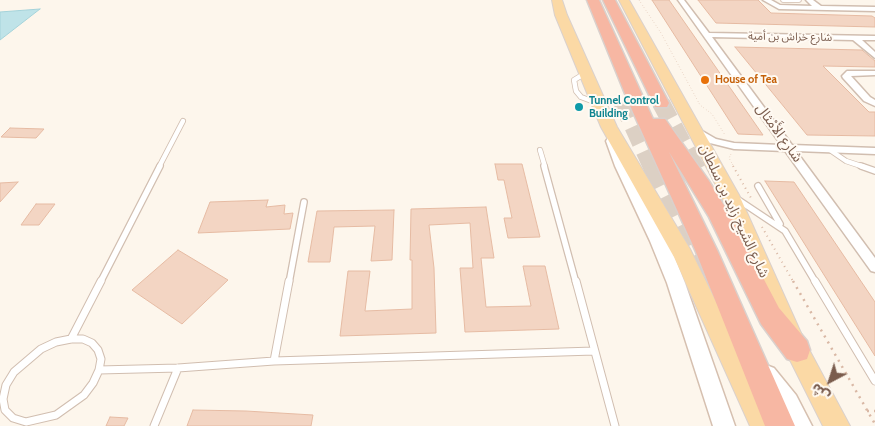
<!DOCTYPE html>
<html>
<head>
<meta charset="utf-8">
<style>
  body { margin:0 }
  #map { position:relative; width:875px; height:426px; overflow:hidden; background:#fdf6ec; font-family:Cabin,"Noto Sans Arabic",sans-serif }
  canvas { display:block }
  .north { position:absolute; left:805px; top:356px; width:50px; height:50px; -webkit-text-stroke:4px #fffaf3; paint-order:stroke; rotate:220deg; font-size:14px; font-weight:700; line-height:20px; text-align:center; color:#7a5c4d }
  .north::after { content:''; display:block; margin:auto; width:18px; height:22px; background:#7a5c4d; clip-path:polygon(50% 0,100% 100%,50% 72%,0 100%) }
</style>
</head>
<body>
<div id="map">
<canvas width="875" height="426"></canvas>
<div class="north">ش</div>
</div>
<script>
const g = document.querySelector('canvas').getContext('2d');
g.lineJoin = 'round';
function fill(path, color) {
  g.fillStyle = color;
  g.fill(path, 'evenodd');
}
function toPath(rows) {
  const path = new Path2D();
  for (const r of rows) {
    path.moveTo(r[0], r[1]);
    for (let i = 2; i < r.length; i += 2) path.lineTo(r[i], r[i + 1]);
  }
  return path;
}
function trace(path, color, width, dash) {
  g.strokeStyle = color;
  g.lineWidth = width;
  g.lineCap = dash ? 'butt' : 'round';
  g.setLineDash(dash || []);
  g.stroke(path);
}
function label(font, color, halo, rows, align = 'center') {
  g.font = font + ' Cabin,"Noto Sans Arabic",sans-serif';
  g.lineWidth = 4;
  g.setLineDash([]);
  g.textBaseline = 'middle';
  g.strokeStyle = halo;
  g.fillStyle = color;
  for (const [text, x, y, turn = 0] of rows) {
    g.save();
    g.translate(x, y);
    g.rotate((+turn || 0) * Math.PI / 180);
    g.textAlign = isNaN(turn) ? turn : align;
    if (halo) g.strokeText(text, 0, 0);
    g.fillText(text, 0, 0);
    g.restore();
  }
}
const water = toPath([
  [40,9,0,40,0,12,40,9]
]);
const building = toPath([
  [652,0,669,0,763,135,738,134,652,0],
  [698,0,758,0,771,13,872,16,875,18,875,27,716,23,698,0],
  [735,47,862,50,875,61,875,67,823,66,869,112,875,112,875,136,807,135,735,47],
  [10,128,44,129,36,138,1,137,10,128],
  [495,164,522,164,540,237,508,238,504,218,512,218,504,180,498,180,495,164],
  [765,181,794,182,875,302,875,356,765,181],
  [18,182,0,202,0,183,18,182],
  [268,200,266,207,285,205,284,214,293,213,290,229,198,233,210,202,268,200],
  [36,204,55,204,39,225,21,225,36,204],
  [486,207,494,258,481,258,486,307,531,306,523,266,545,266,559,329,465,332,460,268,473,268,470,223,429,225,434,268,436,333,340,336,348,271,370,271,365,311,412,309,412,260,410,260,411,209,486,207],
  [394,210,392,260,371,261,375,226,334,227,330,262,308,262,317,211,394,210],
  [178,250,228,280,182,324,132,290,178,250],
  [193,410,246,411,313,415,311,426,187,426,193,410],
  [110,417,128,418,124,426,106,426,110,417]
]);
const highwayTunnelFar2 = toPath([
  [622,102,652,167],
  [661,103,695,167]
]);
const highwayTunnelFar1 = toPath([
  [652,166,710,283],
  [694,166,696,170]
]);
const highwayTunnel = toPath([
  [710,281,712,286]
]);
const pathFar2 = toPath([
  [639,0,661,33,700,105,712,114,725,135],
  [731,154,729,158,734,167]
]);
const pathFar1 = toPath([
  [733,166,751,198],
  [762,227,794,283]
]);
const path = toPath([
  [793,281,875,424],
  [867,411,875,411]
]);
const laneFar3 = toPath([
  [783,0,799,0],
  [582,75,586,72]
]);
const laneFar2 = toPath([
  [584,74,574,80,576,91,581,97,597,103],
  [540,150,545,167],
  [830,150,846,161,864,167],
  [159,167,183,121]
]);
const laneFar1 = toPath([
  [544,166,576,283],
  [861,166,875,171],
  [758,186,780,224],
  [737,199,785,231,816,283],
  [100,283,160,166],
  [289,283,304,202]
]);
const lane = toPath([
  [576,281,615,426],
  [815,281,875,381],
  [71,339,83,339,92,343,98,350,101,359,99,370,93,383,84,395,56,415,26,422,13,418,5,410,3,399,6,385,14,372,41,349,56,342,71,339],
  [71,339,101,281],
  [274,361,289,281],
  [99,370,178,368,274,361,594,351],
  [154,426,178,368]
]);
const street = toPath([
  [678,0,684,0,709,33,875,36,875,40,862,40,875,52,875,58,853,40,712,37,792,145,875,148,875,154,796,151,875,258,875,272,871,271,785,151,734,149,710,143,694,133,694,129,697,128,716,139,734,143,781,145,678,0],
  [763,0,771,0,780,5,812,6,806,0,813,0,821,6,875,7,875,11,779,9,763,0],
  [847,71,875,71,875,75,851,76,870,97,875,100,875,106,864,101,843,78,842,76,847,71]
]);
const secondary = toPath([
  [613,137,618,138,620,141,629,166,668,241,685,283,735,426,713,426,667,283,650,241,615,166,606,141,608,138,613,137],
  [766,365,774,368,796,395,812,426,788,426,755,375,758,368,766,365]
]);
const primary = toPath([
  [552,0,562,0,567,15,617,127,690,249,777,426,750,426,674,257,601,127,555,15,552,0],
  [619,0,629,0,739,195,805,342,850,426,823,426,785,350,721,195,619,0]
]);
const highway = toPath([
  [587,0,599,0,653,119,665,119,709,181,731,217,779,308,807,341,810,350,807,359,797,362,787,359,761,324,709,217,669,152,718,252,795,426,765,426,696,252,628,101,587,0],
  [603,0,615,0,669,103,667,107,655,107,653,103,603,0]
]);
const markers = [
  [705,80,5,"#e8710a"],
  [579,107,5,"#0f9aa8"]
];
const farStreetnames = [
  ["شارع خراش بن أمية",790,37,1]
];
const farFoodnames = [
  ["House of Tea",715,80]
];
const farCulturenames = [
  ["Tunnel Control",589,101],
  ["Building",589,114]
];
const streetNames = [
  ["شارع الأَمْثال",779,133,54],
  ["شارع الشيخ زايد بن سلطان",734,211,65]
];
fill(water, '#bfe3e8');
trace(water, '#a5d3da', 1);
fill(building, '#f3d5c3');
trace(building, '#e6bba3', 1);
trace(highwayTunnelFar2, '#dcd0c4', 18, [18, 9]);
trace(highwayTunnelFar1, '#dcd0c4', 22, [22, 11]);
trace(highwayTunnel, '#dcd0c4', 27, [27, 14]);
trace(laneFar3, '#d1beb0', 5.5);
trace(laneFar2, '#d1beb0', 6);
trace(laneFar1, '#d1beb0', 8);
trace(lane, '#d1beb0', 9);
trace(street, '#d1beb0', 3);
trace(secondary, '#d6c0b0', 3);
trace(primary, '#dad1cd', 2);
trace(highway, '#dad1cd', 3);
trace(pathFar2, '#d9b8a5', 1, [0.5, 2.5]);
trace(pathFar1, '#d9b8a5', 2, [1, 4]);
trace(path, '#d9b8a5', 2.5, [2, 5]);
trace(laneFar3, '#fff', 4);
trace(laneFar2, '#fff', 4.5);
trace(laneFar1, '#fff', 5.5);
trace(lane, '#fff', 7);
fill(street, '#fff');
fill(secondary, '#fff');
fill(primary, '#fbd9a5');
fill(highway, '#f7b7a3');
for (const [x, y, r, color] of markers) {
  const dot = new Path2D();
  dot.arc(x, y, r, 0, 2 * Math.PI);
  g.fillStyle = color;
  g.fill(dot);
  trace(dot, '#fffaf3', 2);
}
label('11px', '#7a5c4d', '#fffaf3', farStreetnames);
label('bold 11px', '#c56008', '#fffaf3', farFoodnames, 'left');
label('bold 11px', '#0d838f', '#fffaf3', farCulturenames, 'left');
label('14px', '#7a5c4d', '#fffaf3', streetNames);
</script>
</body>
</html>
